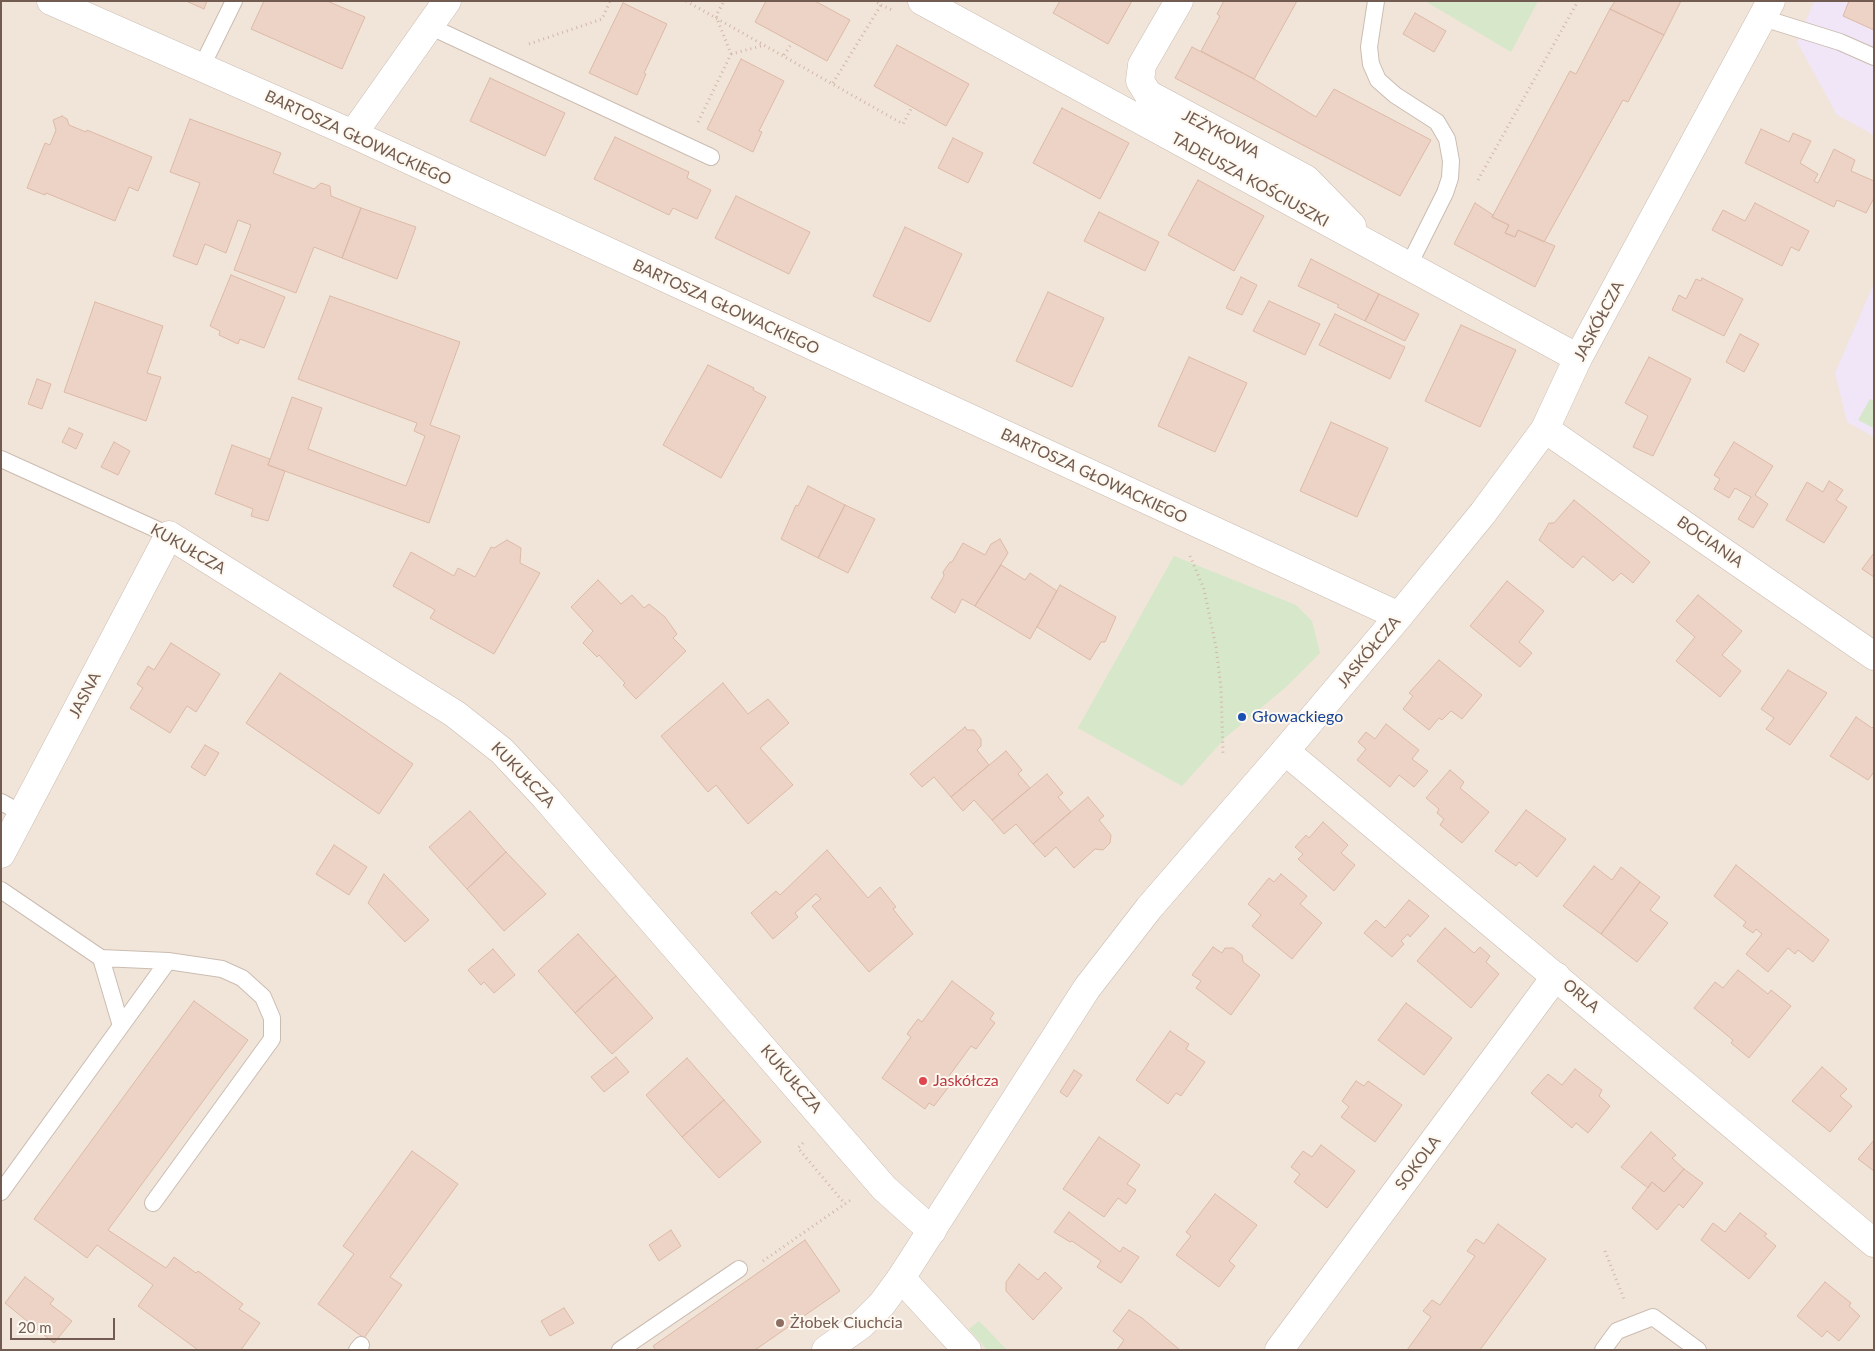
<!DOCTYPE html>
<html>
<head>
<meta charset="utf-8">
<style>
  body { margin:0 }
  #map { position:relative; width:1875px; height:1351px; overflow:hidden; background:#faf3ea; font-family:Lato,sans-serif }
  canvas { display:block }
  .frame { position:absolute; inset:0; border:2px solid #725b50; pointer-events:none }
  .scale { position:absolute; left:10px; top:1318px; width:105px; height:22px; box-sizing:border-box; border:2px solid #725b50; border-top:0; padding-left:6px; font-size:15px; line-height:18px; white-space:nowrap; color:#725b50; -webkit-text-stroke:4px #fdf8f0; paint-order:stroke }
</style>
</head>
<body>
<div id="map">
<canvas width="1875" height="1351"></canvas>
<div class="frame"></div>
<div class="scale">20 m</div>
</div>
<script>
const g = document.querySelector('canvas').getContext('2d');
g.lineJoin = 'round';
function fill(path, color) {
  g.fillStyle = color;
  g.fill(path, 'evenodd');
}
function toPath(rows) {
  const path = new Path2D();
  for (const r of rows) {
    path.moveTo(r[0], r[1]);
    for (let i = 2; i < r.length; i += 2) path.lineTo(r[i], r[i + 1]);
  }
  return path;
}
function trace(path, color, width, dash) {
  g.strokeStyle = color;
  g.lineWidth = width;
  g.lineCap = dash ? 'butt' : 'round';
  g.setLineDash(dash || []);
  g.stroke(path);
}
function label(font, color, halo, rows, align = 'center') {
  g.font = font + ' Lato,sans-serif';
  g.lineWidth = 4;
  g.setLineDash([]);
  g.textBaseline = 'middle';
  g.strokeStyle = halo;
  g.fillStyle = color;
  for (const [text, x, y, turn = 0] of rows) {
    g.save();
    g.translate(x, y);
    g.rotate((+turn || 0) * Math.PI / 180);
    g.textAlign = isNaN(turn) ? turn : align;
    if (halo) g.strokeText(text, 0, 0);
    g.fillText(text, 0, 0);
    g.restore();
  }
}
const residential = toPath([
  [1,1,1874,1,1874,1350,1,1350]
]);
const education = toPath([
  [1814,1,1874,1,1874,135,1837,115,1797,42],
  [1874,283,1874,437,1847,422,1835,373]
]);
const green = toPath([
  [1425,1,1538,1,1511,52],
  [1870,399,1874,401,1874,428,1858,420],
  [1174,556,1296,605,1312,621,1320,653,1286,687,1226,737,1182,786,1078,728],
  [979,1321,1007,1350,987,1350,969,1329]
]);
const building = toPath([
  [186,1,207,1,204,9,186,1],
  [264,1,327,1,365,17,342,69,251,29,264,1],
  [766,1,815,1,850,20,827,61,755,22,766,1],
  [1060,1,1132,1,1108,44,1053,13,1060,1],
  [1224,1,1297,1,1254,79,1201,51,1220,16,1217,14,1224,1],
  [1615,1,1681,1,1664,35,1610,9,1615,1],
  [1849,1,1874,1,1874,30,1843,16,1849,1],
  [623,3,667,24,644,73,646,74,637,95,589,73,623,3],
  [1610,9,1664,35,1628,102,1623,100,1544,242,1518,230,1515,237,1505,233,1509,225,1492,217,1570,71,1576,74,1610,9],
  [1415,13,1446,31,1434,52,1403,34,1415,13],
  [897,45,969,84,946,126,874,86,897,45],
  [1192,47,1254,79,1316,117,1334,89,1431,140,1400,196,1175,78,1192,47],
  [741,59,784,81,759,131,762,132,753,152,707,129,741,59],
  [490,78,565,113,545,156,470,121,490,78],
  [1062,108,1129,143,1100,199,1033,163,1062,108],
  [62,116,67,119,69,125,86,132,87,130,152,157,138,191,129,187,115,221,46,193,45,195,27,188,45,143,50,145,56,130,53,120,62,116],
  [190,119,281,153,273,173,314,189,321,183,330,186,331,196,361,208,342,258,314,247,296,293,234,270,251,225,238,220,226,253,205,244,197,265,173,256,200,183,170,172,190,119],
  [1761,129,1789,142,1793,133,1811,141,1800,163,1818,174,1814,181,1818,183,1834,149,1855,160,1851,171,1874,181,1874,198,1866,213,1837,200,1834,207,1745,163,1761,129],
  [615,137,689,172,687,178,711,190,697,219,673,208,669,215,594,179,615,137],
  [953,138,983,153,968,183,938,168,953,138],
  [1198,180,1264,216,1234,271,1168,235,1198,180],
  [736,196,810,232,789,274,715,238,736,196],
  [1475,203,1493,215,1492,217,1509,225,1505,233,1515,237,1518,230,1555,246,1535,287,1454,244,1475,203],
  [1755,203,1809,231,1799,251,1791,247,1782,266,1712,230,1723,210,1745,221,1755,203],
  [361,208,416,227,397,279,342,258,361,208],
  [1099,212,1159,242,1145,271,1084,241,1099,212],
  [905,227,962,254,930,322,873,296,905,227],
  [1311,259,1379,294,1365,321,1337,307,1339,305,1298,286,1311,259],
  [231,275,285,297,264,348,240,339,238,344,219,335,220,331,210,326,231,275],
  [1241,277,1257,285,1242,315,1226,308,1241,277],
  [1702,278,1743,299,1724,336,1672,310,1679,295,1686,299,1696,279,1701,281,1702,278],
  [1048,292,1104,318,1072,387,1016,361,1048,292],
  [1379,294,1419,314,1405,341,1365,321,1379,294],
  [330,296,460,342,430,425,460,436,429,523,268,465,292,397,322,408,308,449,406,486,425,436,414,431,417,423,298,379,330,296],
  [1269,301,1320,324,1305,355,1253,331,1269,301],
  [95,302,163,326,147,373,161,377,146,421,64,392,95,302],
  [1335,314,1405,347,1390,379,1319,345,1335,314],
  [1461,325,1516,350,1480,427,1425,401,1461,325],
  [1740,334,1759,344,1744,372,1726,362,1740,334],
  [1189,357,1247,383,1215,452,1158,426,1189,357],
  [1649,357,1691,379,1653,456,1633,447,1648,416,1625,403,1649,357],
  [708,365,754,388,753,390,766,397,721,478,663,445,708,365],
  [37,379,51,384,42,409,28,404,37,379],
  [1331,422,1388,448,1357,517,1300,491,1331,422],
  [69,428,83,434,76,449,62,442,69,428],
  [114,442,130,451,118,475,101,467,114,442],
  [1734,442,1773,466,1755,495,1768,504,1753,528,1738,519,1751,497,1735,488,1729,498,1714,489,1720,479,1714,475,1734,442],
  [232,445,270,459,268,465,285,471,268,521,251,516,253,509,215,494,232,445],
  [1829,481,1843,490,1836,500,1847,507,1824,543,1786,520,1807,482,1823,492,1829,481],
  [808,486,845,505,818,558,781,539,796,505,798,506,808,486],
  [1574,500,1650,562,1633,583,1621,573,1613,581,1583,556,1573,568,1539,540,1549,523,1554,523,1574,500],
  [845,505,875,519,848,573,818,558,845,505],
  [1000,539,1008,553,975,606,962,599,955,613,931,598,944,576,943,572,950,562,952,562,963,543,985,555,991,544,1000,539],
  [507,540,521,548,520,563,540,573,494,654,430,618,435,610,393,586,411,552,454,576,458,568,475,577,491,547,494,548,507,540],
  [1874,553,1874,577,1862,569,1874,553],
  [1001,565,1025,580,1030,573,1057,591,1030,639,975,606,1001,565],
  [598,580,621,604,632,595,644,608,649,604,665,617,677,634,673,638,686,651,636,699,623,685,625,683,599,655,597,657,583,643,593,631,571,607,598,580],
  [1507,581,1544,611,1519,642,1532,653,1520,667,1470,626,1507,581],
  [1060,585,1116,617,1105,642,1101,642,1090,660,1037,627,1060,585],
  [1698,595,1742,631,1722,655,1741,671,1720,697,1676,661,1695,637,1676,621,1698,595],
  [171,643,220,674,196,712,187,706,170,733,130,708,143,688,137,684,148,666,154,670,171,643],
  [1439,660,1482,695,1462,719,1451,711,1442,720,1439,718,1429,730,1403,709,1413,696,1409,693,1439,660],
  [1788,670,1827,693,1790,745,1766,729,1774,718,1761,709,1788,670],
  [280,673,413,764,379,814,246,723,280,673],
  [723,683,748,714,768,699,789,723,760,748,793,785,748,824,716,785,708,792,661,736,723,683],
  [1856,717,1872,728,1874,726,1874,772,1868,780,1830,756,1856,717],
  [1386,724,1419,750,1412,759,1428,771,1414,787,1399,775,1390,787,1357,760,1366,749,1358,742,1366,732,1375,739,1386,724],
  [965,727,967,730,974,730,981,739,981,746,977,750,989,765,951,797,934,777,922,787,910,774,965,727],
  [205,745,219,753,205,776,191,767,205,745],
  [1006,751,1022,770,1018,774,1030,788,992,820,974,800,963,811,951,797,1006,751],
  [1450,770,1464,782,1460,788,1489,812,1462,843,1440,825,1444,819,1437,813,1439,809,1426,798,1450,770],
  [1047,774,1063,793,1058,797,1071,812,1033,844,1016,824,1004,834,992,820,1047,774],
  [1088,797,1104,816,1099,820,1111,835,1110,843,1103,850,1095,849,1074,868,1056,847,1045,857,1033,844,1088,797],
  [1526,810,1566,839,1537,877,1519,862,1516,866,1495,851,1526,810],
  [470,811,506,852,467,889,429,847,470,811],
  [1323,822,1348,845,1341,853,1355,865,1334,891,1298,859,1303,854,1295,847,1306,835,1309,838,1323,822],
  [334,845,367,867,349,895,316,874,334,845],
  [827,850,868,898,880,887,896,907,893,909,913,934,869,972,812,906,821,899,816,894,795,913,798,917,773,939,751,913,776,891,780,895,827,850],
  [506,852,546,894,504,931,467,889,506,852],
  [1736,865,1829,940,1813,962,1798,950,1795,954,1788,948,1768,972,1746,954,1762,934,1756,929,1753,933,1743,926,1746,922,1714,896,1736,865],
  [1594,866,1612,880,1621,867,1640,882,1601,934,1563,906,1594,866],
  [384,874,429,920,405,942,368,903,384,874],
  [1281,874,1307,896,1300,904,1322,923,1292,959,1252,926,1261,915,1248,904,1269,878,1274,882,1281,874],
  [1640,882,1660,897,1650,910,1668,923,1637,962,1601,934,1640,882],
  [1409,900,1429,916,1410,937,1408,934,1401,941,1404,944,1392,957,1364,933,1376,920,1385,928,1409,900],
  [1445,928,1474,953,1480,947,1490,956,1486,962,1499,974,1471,1008,1417,961,1445,928],
  [578,934,616,976,575,1013,538,971,578,934],
  [1213,947,1222,953,1225,948,1233,948,1242,955,1243,962,1260,975,1231,1015,1196,988,1201,981,1192,975,1213,947],
  [493,949,515,975,494,993,484,982,481,985,468,970,493,949],
  [1738,970,1768,994,1771,990,1791,1006,1749,1058,1731,1043,1733,1040,1694,1008,1715,982,1723,988,1738,970],
  [616,976,653,1018,612,1054,575,1013,616,976],
  [952,981,994,1013,990,1019,995,1023,976,1049,971,1046,949,1076,954,1080,934,1106,929,1103,925,1109,882,1078,911,1037,907,1034,918,1019,922,1022,952,981],
  [194,1001,248,1040,108,1230,166,1268,174,1257,196,1273,198,1271,243,1304,239,1309,260,1323,241,1350,198,1350,138,1306,153,1285,97,1245,87,1258,34,1219,194,1001],
  [1406,1003,1452,1038,1424,1075,1378,1040,1406,1003],
  [1170,1031,1189,1044,1186,1049,1205,1062,1181,1096,1176,1093,1168,1104,1136,1080,1170,1031],
  [616,1057,629,1072,604,1092,591,1077,616,1057],
  [687,1058,724,1100,682,1137,646,1095,687,1058],
  [1822,1067,1847,1089,1840,1096,1852,1106,1830,1132,1792,1101,1822,1067],
  [1575,1069,1602,1090,1599,1096,1610,1106,1588,1133,1576,1123,1572,1128,1531,1093,1548,1074,1562,1085,1575,1069],
  [1074,1070,1082,1075,1067,1097,1060,1092,1074,1070],
  [1356,1081,1364,1086,1368,1081,1402,1105,1375,1142,1341,1117,1349,1107,1342,1101,1356,1081],
  [724,1100,761,1142,719,1178,682,1137,724,1100],
  [1651,1132,1676,1155,1672,1158,1684,1169,1664,1192,1652,1182,1648,1188,1621,1167,1651,1132],
  [1099,1137,1140,1165,1127,1184,1136,1190,1126,1204,1118,1198,1104,1217,1063,1189,1099,1137],
  [1874,1140,1874,1171,1858,1159,1874,1140],
  [1321,1145,1355,1171,1327,1208,1294,1182,1300,1174,1291,1167,1303,1151,1312,1157,1321,1145],
  [412,1151,458,1184,390,1277,402,1285,364,1338,318,1304,354,1254,343,1246,412,1151],
  [1684,1169,1703,1183,1683,1208,1679,1204,1657,1230,1632,1208,1652,1182,1664,1192,1684,1169],
  [1215,1194,1257,1225,1229,1261,1235,1266,1219,1287,1176,1255,1191,1236,1186,1232,1215,1194],
  [1069,1212,1120,1252,1123,1247,1139,1257,1121,1283,1097,1267,1101,1261,1072,1241,1070,1242,1054,1232,1069,1212],
  [1740,1213,1767,1234,1764,1236,1776,1246,1749,1279,1701,1240,1713,1223,1725,1232,1740,1213],
  [1498,1224,1546,1259,1480,1350,1407,1350,1431,1317,1423,1311,1432,1300,1440,1305,1475,1256,1467,1251,1476,1239,1484,1244,1498,1224],
  [671,1230,681,1246,659,1261,649,1245,671,1230],
  [805,1240,840,1291,755,1350,656,1350,653,1346,805,1240],
  [1019,1264,1038,1280,1045,1272,1062,1288,1033,1320,1006,1291,1006,1282,1019,1264],
  [25,1277,54,1299,50,1304,72,1321,54,1343,5,1303,25,1277],
  [1825,1282,1851,1303,1849,1306,1860,1316,1839,1341,1827,1331,1822,1337,1797,1316,1825,1282],
  [564,1308,574,1323,550,1336,541,1321,564,1308],
  [1129,1310,1142,1318,1180,1350,1117,1350,1124,1340,1113,1331,1129,1310]
]);
const path = toPath([
  [686,1,903,124,912,107],
  [881,5,892,10],
  [529,44,602,19,610,1],
  [731,54,765,45],
  [784,55,792,43],
  [833,83,881,5,875,1],
  [698,122,731,54,716,16,724,1],
  [1478,180,1578,1],
  [1190,556,1204,589,1216,647,1221,688,1223,754],
  [803,1143,798,1148,845,1204],
  [1605,1251,1624,1299],
  [763,1261,852,1199]
]);
const service = toPath([
  [1376,1,1369,47,1371,64,1378,80,1395,95,1437,122,1447,139,1451,161,1450,178,1445,193,1409,265],
  [1763,18,1840,42,1874,57],
  [429,26,711,157],
  [202,66,234,1],
  [1,459,169,535],
  [1,802,21,813],
  [1,890,101,958,121,1026],
  [101,958,168,961],
  [1,1192,168,961,222,969,242,978,263,997,272,1018,272,1039,153,1203],
  [357,1350,361,1345],
  [620,1350,739,1269],
  [1603,1350,1617,1331,1653,1317,1698,1350]
]);
const minor = toPath([
  [51,1,353,134,1399,616],
  [922,1,1578,358],
  [1179,1,1142,65,1140,81,1148,94,1306,179,1352,226],
  [353,134,447,1],
  [1545,429,1874,656],
  [1285,751,1874,1243],
  [1,854,169,535,455,714,502,751,545,797,884,1188,932,1231],
  [901,1278,967,1350],
  [1279,1350,1556,976]
]);
const tertiary = toPath([
  [826,1350,861,1325,882,1304,901,1278,1087,988,1149,908,1285,751,1399,616,1483,513,1545,429,1578,358,1771,1]
]);
const markers = [
  [1242,717,5,"#1a4fb4"],
  [923,1081,5,"#e0444e"],
  [780,1323,5,"#8d6e63"]
];
const streetNames = [
  ["JEŻYKOWA",1221,134,28],
  ["BARTOSZA GŁOWACKIEGO",358,138,25],
  ["TADEUSZA KOŚCIUSZKI",1250,180,29],
  ["BARTOSZA GŁOWACKIEGO",726,307,25],
  ["JASKÓŁCZA",1599,321,-62],
  ["BARTOSZA GŁOWACKIEGO",1094,476,25],
  ["BOCIANIA",1710,542,35],
  ["KUKUŁCZA",188,549,30],
  ["JASKÓŁCZA",1369,652,-50],
  ["JASNA",85,695,-62],
  ["KUKUŁCZA",523,775,46],
  ["ORLA",1581,996,40],
  ["KUKUŁCZA",791,1079,49],
  ["SOKOLA",1418,1163,-53]
];
const transitNames = [
  ["Głowackiego",1252,717]
];
const healthNames = [
  ["Jaskółcza",933,1081]
];
const educationNames = [
  ["Żłobek Ciuchcia",790,1323]
];
fill(residential, '#f1e5d9');
fill(education, '#f0e6f7');
fill(green, '#d6e7ca');
fill(building, '#ecd3c5');
trace(building, '#ddbaa7', 1);
trace(service, '#cbbcb1', 18);
trace(minor, '#cbbcb1', 29);
trace(tertiary, '#cbbcb1', 29);
trace(path, '#d2b6a8', 3, [1, 4]);
trace(service, '#fff', 16);
trace(minor, '#fff', 28);
trace(tertiary, '#fff', 28);
for (const [x, y, r, color] of markers) {
  const dot = new Path2D();
  dot.arc(x, y, r, 0, 2 * Math.PI);
  g.fillStyle = color;
  g.fill(dot);
  trace(dot, '#fdf8f0', 2);
}
label('16px', '#725b50', '#fdf8f0', streetNames);
label('16px', '#164399', '#fdf8f0', transitNames, 'left');
label('16px', '#be3a42', '#fdf8f0', healthNames, 'left');
label('16px', '#785e54', '#fdf8f0', educationNames, 'left');
</script>
</body>
</html>
